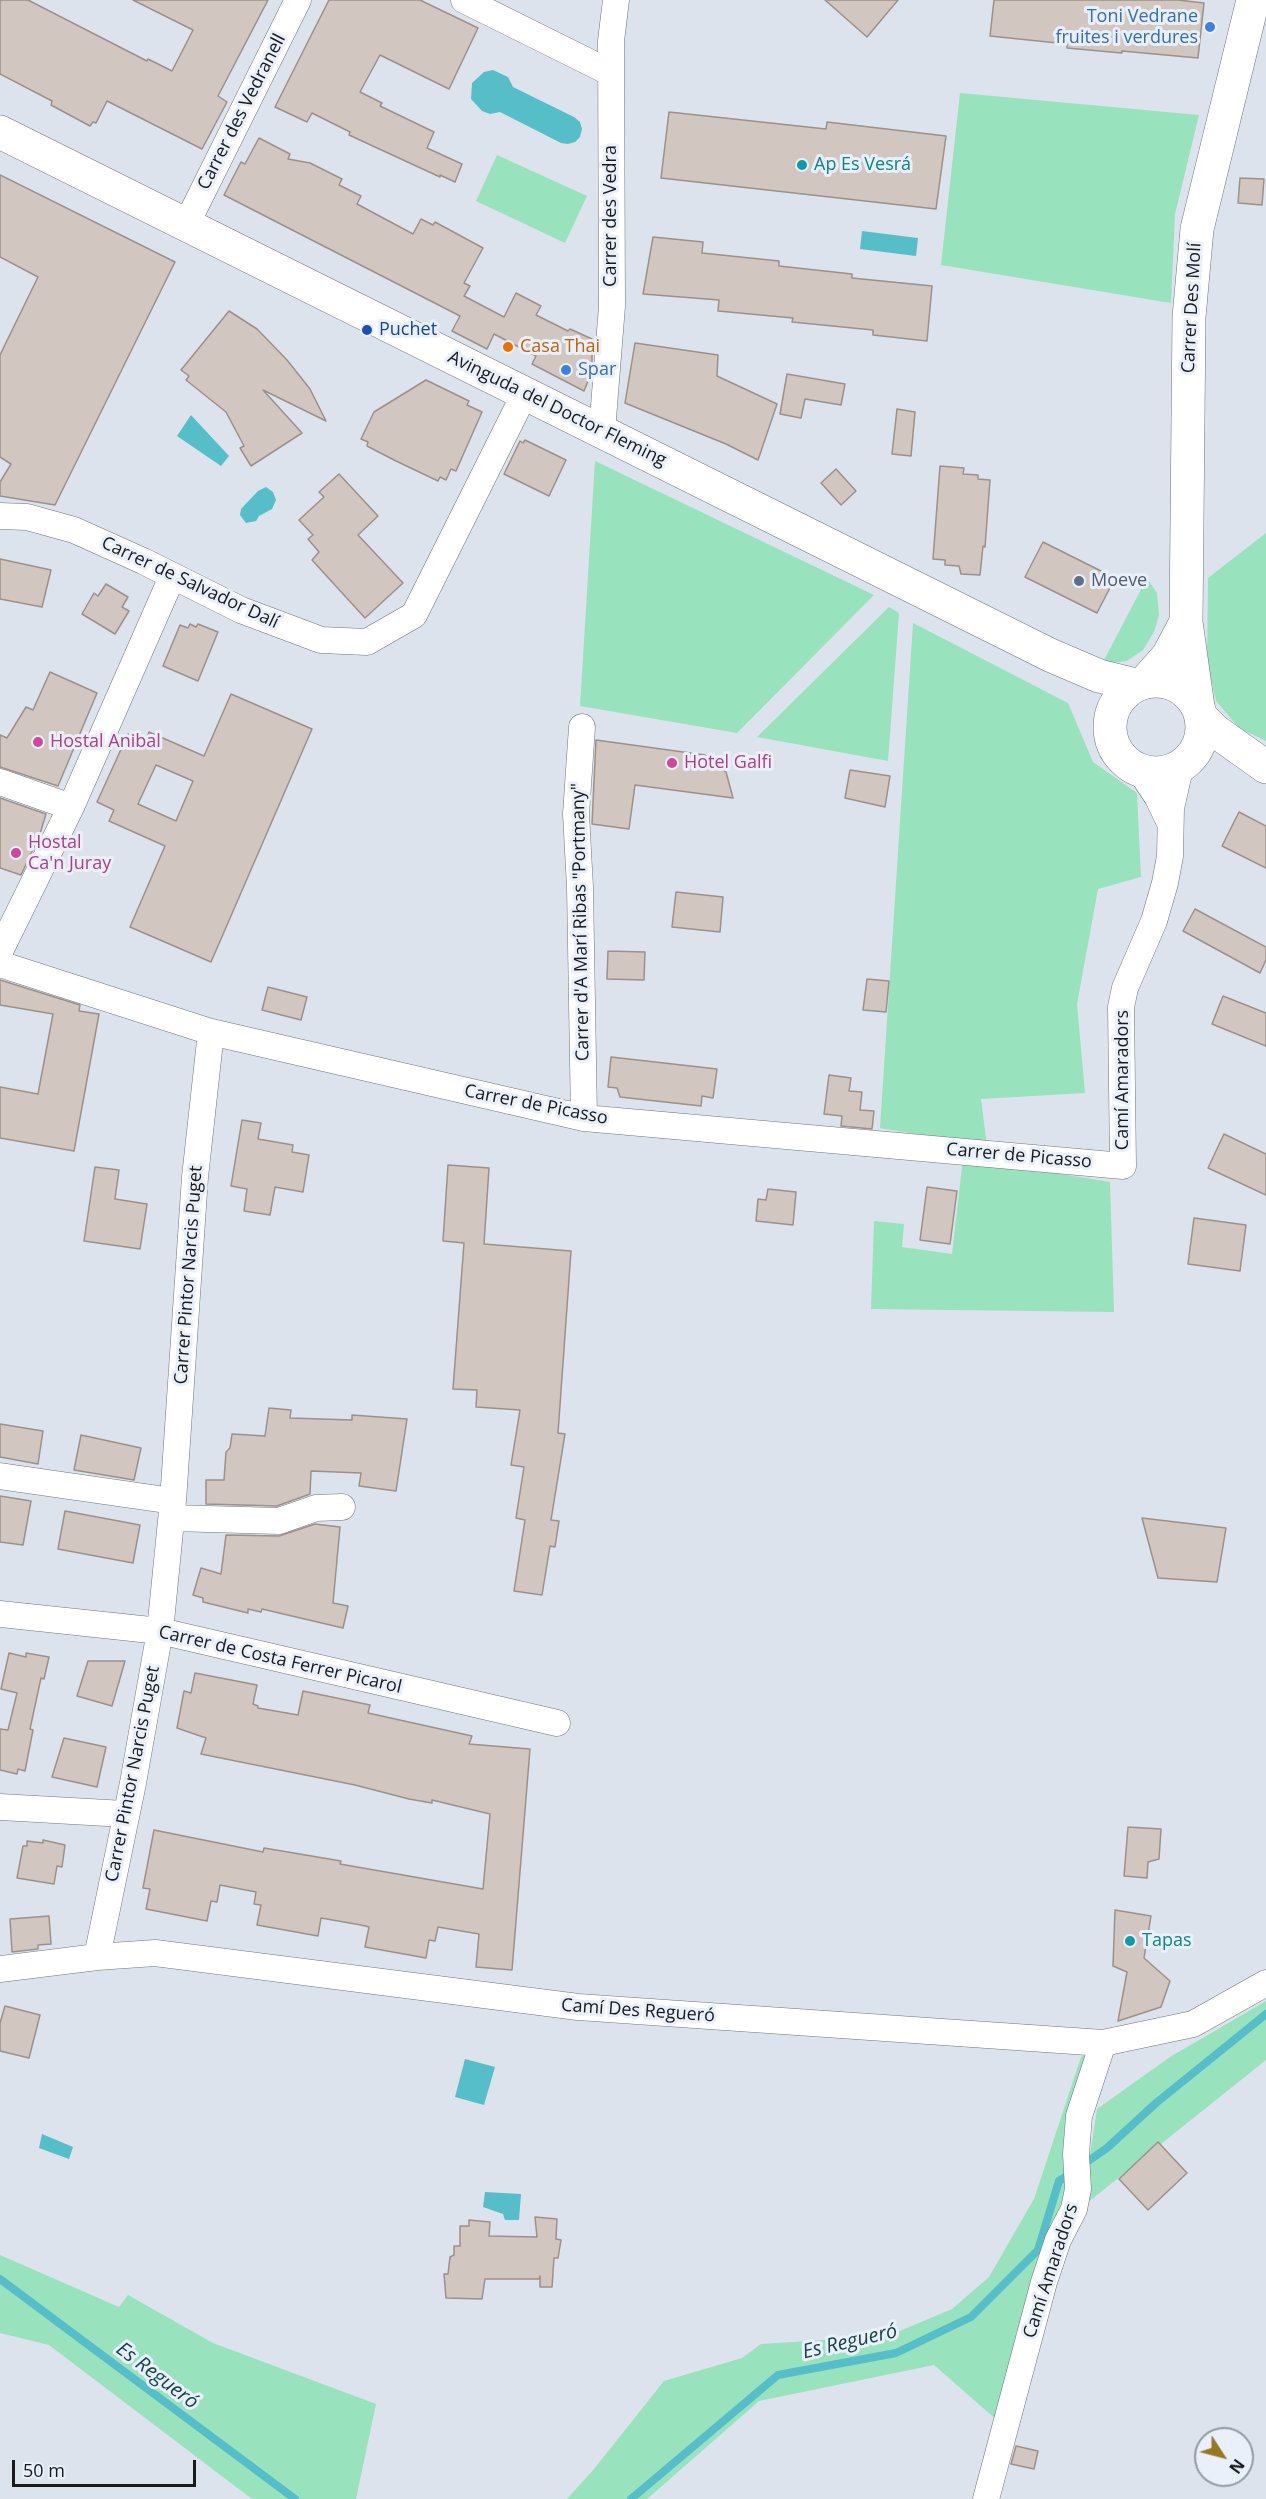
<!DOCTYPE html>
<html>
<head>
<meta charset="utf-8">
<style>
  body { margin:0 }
  #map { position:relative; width:1266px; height:2499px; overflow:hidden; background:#dce3ed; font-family:"Open Sans",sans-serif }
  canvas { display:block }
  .north { position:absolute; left:1194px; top:2427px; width:60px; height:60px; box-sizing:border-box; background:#e9f0fa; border:2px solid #959aa2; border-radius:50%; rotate:126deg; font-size:16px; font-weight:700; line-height:24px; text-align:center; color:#181a1e }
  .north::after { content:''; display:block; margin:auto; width:21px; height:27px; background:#967820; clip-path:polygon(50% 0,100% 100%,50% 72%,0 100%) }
  .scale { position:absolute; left:12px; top:2460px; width:184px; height:27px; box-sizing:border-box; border:3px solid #181a1e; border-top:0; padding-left:8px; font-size:18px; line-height:21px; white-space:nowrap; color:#181a1e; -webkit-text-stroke:4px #e9f0fa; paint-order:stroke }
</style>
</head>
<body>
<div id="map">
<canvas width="1266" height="2499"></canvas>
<div class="north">N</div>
<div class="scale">50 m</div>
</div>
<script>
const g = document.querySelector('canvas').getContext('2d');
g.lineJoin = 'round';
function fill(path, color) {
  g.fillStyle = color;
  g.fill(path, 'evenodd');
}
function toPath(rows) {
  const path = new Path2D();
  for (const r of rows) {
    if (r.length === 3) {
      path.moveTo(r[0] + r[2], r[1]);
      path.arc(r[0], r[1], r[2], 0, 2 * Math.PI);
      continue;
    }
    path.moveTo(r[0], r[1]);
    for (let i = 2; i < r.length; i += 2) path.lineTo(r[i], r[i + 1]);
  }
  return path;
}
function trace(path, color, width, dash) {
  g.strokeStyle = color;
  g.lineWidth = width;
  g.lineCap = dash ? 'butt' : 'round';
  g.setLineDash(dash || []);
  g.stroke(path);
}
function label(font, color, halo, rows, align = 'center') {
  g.font = font + ' "Open Sans",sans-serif';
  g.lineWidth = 6;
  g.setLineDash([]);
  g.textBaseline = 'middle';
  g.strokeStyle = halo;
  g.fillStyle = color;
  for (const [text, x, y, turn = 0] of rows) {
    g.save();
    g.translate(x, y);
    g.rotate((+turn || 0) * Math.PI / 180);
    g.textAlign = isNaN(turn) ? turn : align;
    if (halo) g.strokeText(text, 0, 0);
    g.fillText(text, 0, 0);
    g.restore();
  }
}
const green = toPath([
  [960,93,1199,115,1175,214,1171,303,941,265],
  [497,155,587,196,565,243,476,201],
  [595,461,874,595,737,733,580,706],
  [1266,533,1266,741,1239,728,1216,701,1207,661,1208,578],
  [1147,578,1157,593,1159,615,1154,632,1143,650,1127,661,1102,664],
  [889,607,899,613,888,761,757,737],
  [913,623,1068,703,1093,762,1137,793,1141,877,1098,889,1077,1004,1085,1093,981,1099,987,1146,880,1128],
  [963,1158,1110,1182,1114,1312,871,1309,874,1221,904,1224,902,1247,952,1254],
  [1266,2001,1266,2060,1082,2207,1097,2109,1170,2057],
  [1086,2055,1069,2181,1037,2278,999,2422,934,2365,759,2401,647,2499,567,2499,594,2469,664,2381,742,2358,761,2344,888,2336,952,2309,989,2277,1034,2199,1081,2057],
  [0,2255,119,2307,128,2295,213,2343,376,2404,356,2499,252,2499,49,2345,0,2333]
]);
const water = toPath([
  [493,70,508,77,513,87,574,117,580,122,582,129,580,137,575,142,568,144,561,143,500,112,490,114,482,111,471,99,472,83,484,72],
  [862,231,918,238,916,256,860,249],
  [191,415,229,456,221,466,177,436],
  [266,487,273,492,276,500,272,509,259,516,256,521,246,523,240,515,241,509,258,491],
  [465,2059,495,2067,484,2105,455,2097],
  [42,2134,73,2147,69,2159,39,2148],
  [485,2192,521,2194,519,2220,505,2220,503,2214,483,2207]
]);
const stream = toPath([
  [1081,2166,1107,2148,1156,2103,1266,2014],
  [0,2279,295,2499],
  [631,2499,778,2375,896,2353,971,2317,1038,2250,1059,2181,1072,2173]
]);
const building = toPath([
  [0,0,28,0,147,61,148,59,172,71,193,30,133,0,268,0,218,96,227,102,202,149,107,101,96,123,93,122,90,126,51,105,52,101,0,74,0,0],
  [329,0,420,0,478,28,449,89,380,55,360,92,382,103,380,106,434,132,427,148,462,164,455,182,440,175,440,177,349,135,350,132,312,113,307,122,275,107,329,0],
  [825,0,898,0,867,37,825,0],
  [994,0,1178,0,1204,3,1198,58,1122,51,1122,53,1067,48,1067,44,990,36,994,0],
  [669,112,826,129,827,122,946,136,936,209,661,178,669,112],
  [259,138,290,154,288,159,310,163,342,179,339,185,361,196,357,204,413,234,421,219,433,225,435,222,483,248,464,283,470,286,464,296,504,317,516,293,541,306,536,315,568,331,570,329,592,339,592,371,584,391,532,364,536,356,494,334,487,349,452,331,460,316,224,195,241,162,245,164,259,138],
  [0,175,175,262,55,505,0,496,0,482,11,464,0,457,0,355,38,277,0,257,0,175],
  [1240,178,1264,179,1262,205,1238,203,1240,178],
  [653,237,703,242,702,253,779,261,779,266,852,274,852,278,932,286,927,341,873,335,873,330,792,322,793,318,718,311,719,300,643,294,653,237],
  [229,311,257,329,287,360,310,389,326,421,263,390,302,433,251,466,240,448,244,446,226,412,186,380,189,376,181,370,229,311],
  [635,343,718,355,717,376,777,404,758,460,726,444,625,403,635,343],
  [787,374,845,384,841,405,805,399,801,418,780,414,787,374],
  [426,380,469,401,467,405,482,412,456,471,451,469,446,480,440,477,438,481,396,461,367,446,368,442,361,439,374,412,426,380],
  [897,409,915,412,911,456,892,454,897,409],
  [525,440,566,460,549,496,504,474,520,441,523,443,525,440],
  [940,466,964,468,963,474,978,475,978,479,990,480,985,547,983,546,980,575,961,574,959,566,945,565,945,560,933,559,940,466],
  [836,469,856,491,841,505,821,483,836,469],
  [339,474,378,516,358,535,403,583,365,618,312,560,319,552,308,539,313,535,299,520,324,497,319,492,339,474],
  [1043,542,1115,578,1097,613,1025,577,1043,542],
  [0,559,51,570,42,607,0,599,0,559],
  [106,584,128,597,122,607,129,611,115,634,82,614,94,593,98,596,106,584],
  [190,624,196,627,198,624,218,632,198,681,163,666,180,625,188,628,190,624],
  [50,672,97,693,58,786,0,767,0,735,7,738,26,707,33,710,50,672],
  [231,694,312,729,211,962,130,927,165,846,109,821,114,810,97,802,128,734,145,742,149,732,204,756,231,694],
  [156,765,193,781,176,821,138,804,156,765],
  [596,740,705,755,726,772,733,798,635,785,629,829,592,824,596,740],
  [850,770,890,776,885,807,845,798,850,770],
  [0,798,46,814,39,837,21,875,0,868,0,798],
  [1239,812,1266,826,1266,868,1222,846,1239,812],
  [676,892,723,897,720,932,672,927,676,892],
  [1195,909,1266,947,1266,960,1260,973,1183,931,1195,909],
  [608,951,645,952,644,980,607,979,608,951],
  [867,979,889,981,886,1012,863,1010,867,979],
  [0,980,80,1005,79,1011,99,1014,74,1151,0,1138,0,1087,38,1094,53,1014,0,1005,0,980],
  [268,987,307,997,301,1020,262,1010,268,987],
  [1223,996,1266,1013,1266,1046,1212,1024,1223,996],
  [611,1057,717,1069,713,1098,702,1096,701,1106,620,1097,617,1088,608,1087,611,1057],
  [829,1075,851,1078,849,1091,862,1092,860,1110,874,1111,872,1129,841,1126,842,1116,824,1114,829,1075],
  [242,1120,261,1123,258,1139,293,1145,292,1152,309,1155,303,1192,275,1187,270,1215,244,1211,247,1189,231,1186,242,1120],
  [1224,1134,1266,1154,1266,1195,1208,1168,1224,1134],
  [448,1165,489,1168,484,1244,571,1251,558,1433,565,1434,551,1520,559,1521,555,1547,550,1546,542,1595,514,1591,525,1520,516,1518,524,1467,511,1465,520,1410,476,1407,477,1390,453,1389,464,1243,443,1241,448,1165],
  [95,1167,119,1170,115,1199,147,1204,140,1249,84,1241,95,1167],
  [927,1187,957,1191,950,1244,920,1240,927,1187],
  [768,1189,796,1192,793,1225,756,1221,758,1199,766,1200,768,1189],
  [1194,1218,1246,1225,1240,1271,1188,1264,1194,1218],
  [269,1408,291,1410,290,1418,352,1420,352,1415,407,1419,396,1491,359,1486,361,1473,311,1471,310,1494,277,1506,206,1504,206,1480,224,1480,226,1452,230,1448,232,1434,265,1436,269,1408],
  [0,1424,43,1431,38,1464,0,1457,0,1424],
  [81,1435,141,1448,134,1480,74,1470,81,1435],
  [0,1496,31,1501,23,1545,0,1542,0,1496],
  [65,1511,140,1525,133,1563,58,1549,65,1511],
  [1142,1518,1226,1528,1217,1582,1158,1578,1142,1518],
  [315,1524,340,1527,333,1603,348,1606,343,1628,262,1609,261,1612,248,1609,248,1613,203,1602,203,1598,193,1595,201,1568,221,1574,226,1535,279,1536,315,1524],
  [9,1653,26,1657,26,1653,49,1657,44,1679,41,1678,30,1729,33,1730,25,1771,18,1769,17,1774,0,1770,0,1729,8,1730,17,1693,1,1689,9,1653],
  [88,1661,125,1661,112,1706,77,1696,88,1661],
  [195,1673,257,1685,253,1704,258,1706,258,1708,298,1715,303,1691,370,1705,368,1713,472,1736,469,1744,530,1749,512,1970,476,1967,479,1934,438,1927,435,1941,429,1940,426,1958,365,1947,369,1927,361,1925,321,1918,318,1936,257,1925,261,1905,254,1904,256,1892,220,1885,217,1902,211,1901,207,1921,146,1909,150,1889,143,1888,154,1830,263,1852,264,1848,341,1861,340,1864,483,1889,490,1814,432,1800,432,1803,409,1799,355,1785,201,1754,206,1738,177,1728,184,1691,191,1693,195,1673],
  [64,1738,106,1747,97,1787,52,1777,64,1738],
  [1128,1827,1161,1829,1159,1859,1148,1862,1147,1878,1124,1876,1128,1827],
  [43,1840,65,1845,62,1867,57,1866,54,1884,17,1878,23,1846,27,1846,27,1841,43,1843,43,1840],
  [1115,1910,1151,1916,1144,1958,1170,1981,1161,2007,1118,2021,1127,1972,1113,1966,1115,1910],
  [49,1916,51,1944,38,1945,38,1949,12,1952,10,1919,49,1916],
  [5,2006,40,2015,29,2058,0,2051,0,2023,5,2006],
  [1158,2142,1187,2173,1148,2210,1119,2179,1158,2142],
  [535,2217,557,2219,556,2239,561,2240,558,2258,554,2258,552,2287,540,2287,540,2276,539,2279,485,2279,482,2299,446,2298,444,2274,448,2274,450,2257,454,2255,454,2246,460,2246,460,2226,469,2226,469,2220,490,2222,489,2236,537,2237,535,2217],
  [1016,2446,1038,2451,1034,2469,1011,2464,1016,2446]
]);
const street = toPath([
  [464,0,611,73],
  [186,225,298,0],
  [602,431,612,306,611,41,616,0],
  [0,516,27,517,74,530,143,561,241,610,321,640,367,642,414,615,525,393],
  [582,727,576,814,580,887,584,1118],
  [1139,769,1158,798,1170,823],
  [0,782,71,807],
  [0,951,71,807,172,577],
  [0,964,211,1032,584,1118,1123,1166,1121,1007,1125,988,1154,921,1165,883,1170,856,1171,808,1181,764],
  [0,1476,173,1501],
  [172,1518,279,1521,316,1508,342,1507],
  [0,1614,160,1631,557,1723],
  [0,1807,125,1814],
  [97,1957,133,1783,160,1631,173,1501,195,1177,211,1032],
  [0,1969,97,1957,155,1953,578,2007,1103,2043,1193,2024,1266,1983],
  [986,2499,1044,2282,1058,2240,1074,2209,1078,2189,1076,2154,1079,2116,1103,2043]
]);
const secondary = toPath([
  [1145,682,1168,656,1186,622],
  [1198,707,1186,622,1189,317,1197,229,1253,0]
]);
const primary = toPath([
  [0,132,1050,655,1099,676,1136,685],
  [1156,727,46],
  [1202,718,1214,730,1266,767]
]);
const markers = [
  [1210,27,6,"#3f7fe0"],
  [802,165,6,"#0f9aa8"],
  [367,330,6,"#1a4fb4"],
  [508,347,6,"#e8710a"],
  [566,370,6,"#3f7fe0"],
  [1079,581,6,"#5c6f8a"],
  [38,742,6,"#d1479c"],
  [672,763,6,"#d1479c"],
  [16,853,6,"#d1479c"],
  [1130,1941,6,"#0f9aa8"]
];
const shopNames = [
  ["Toni Vedrane",1198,17],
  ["fruites i verdures",1198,38],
  ["Spar",578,370,"left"]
];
const streetNames = [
  ["Carrer des Vedranell",242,112,-63],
  ["Carrer des Vedra",611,216,-90],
  ["Carrer Des Molí",1192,308,-87],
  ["Avinguda del Doctor Fleming",557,409,26],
  ["Carrer de Salvador Dalí",190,583,25],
  ["Carrer d'A Marí Ribas \"Portmany\"",581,922,-91],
  ["Camí Amaradors",1123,1080,-90],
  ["Carrer de Picasso",536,1105,11],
  ["Carrer de Picasso",1019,1156,5],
  ["Carrer Pintor Narcis Puget",189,1275,-86],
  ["Carrer de Costa Ferrer Picarol",280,1660,13],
  ["Carrer Pintor Narcis Puget",133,1774,-79],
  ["Camí Des Regueró",638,2011,4],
  ["Camí Amaradors",1051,2271,-72]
];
const cultureNames = [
  ["Ap Es Vesrá",814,165],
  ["Tapas",1142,1941]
];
const transitNames = [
  ["Puchet",379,330]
];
const foodNames = [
  ["Casa Thai",520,347]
];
const serviceNames = [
  ["Moeve",1091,581]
];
const hotelNames = [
  ["Hostal Anibal",50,742],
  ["Hotel Galfi",684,763],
  ["Hostal",28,843],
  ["Ca'n Juray",28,864]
];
const waterNames = [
  ["Es Regueró",850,2342,-13],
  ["Es Regueró",157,2376,37]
];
fill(green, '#98e2bd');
fill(water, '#55bec8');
trace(stream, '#55bec8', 8);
fill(building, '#d2c6c1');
trace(building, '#9c908b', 1.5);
trace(street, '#6f757e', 27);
trace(secondary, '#6f757e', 34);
trace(primary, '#6f757e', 34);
trace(street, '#fff', 26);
trace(secondary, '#fff', 33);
trace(primary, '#fff', 33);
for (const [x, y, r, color] of markers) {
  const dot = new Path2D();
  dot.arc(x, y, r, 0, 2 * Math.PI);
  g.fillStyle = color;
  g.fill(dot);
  trace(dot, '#e9f0fa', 2);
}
label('18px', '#366cbe', '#e9f0fa', shopNames, 'right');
label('18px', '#181a1e', '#e9f0fa', streetNames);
label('18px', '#0d838f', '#e9f0fa', cultureNames, 'left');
label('18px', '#164399', '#e9f0fa', transitNames, 'left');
label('18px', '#c56008', '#e9f0fa', foodNames, 'left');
label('18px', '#4e5e75', '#e9f0fa', serviceNames, 'left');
label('18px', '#b23c85', '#e9f0fa', hotelNames, 'left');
label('italic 20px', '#144448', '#e9f0fa', waterNames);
</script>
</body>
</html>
